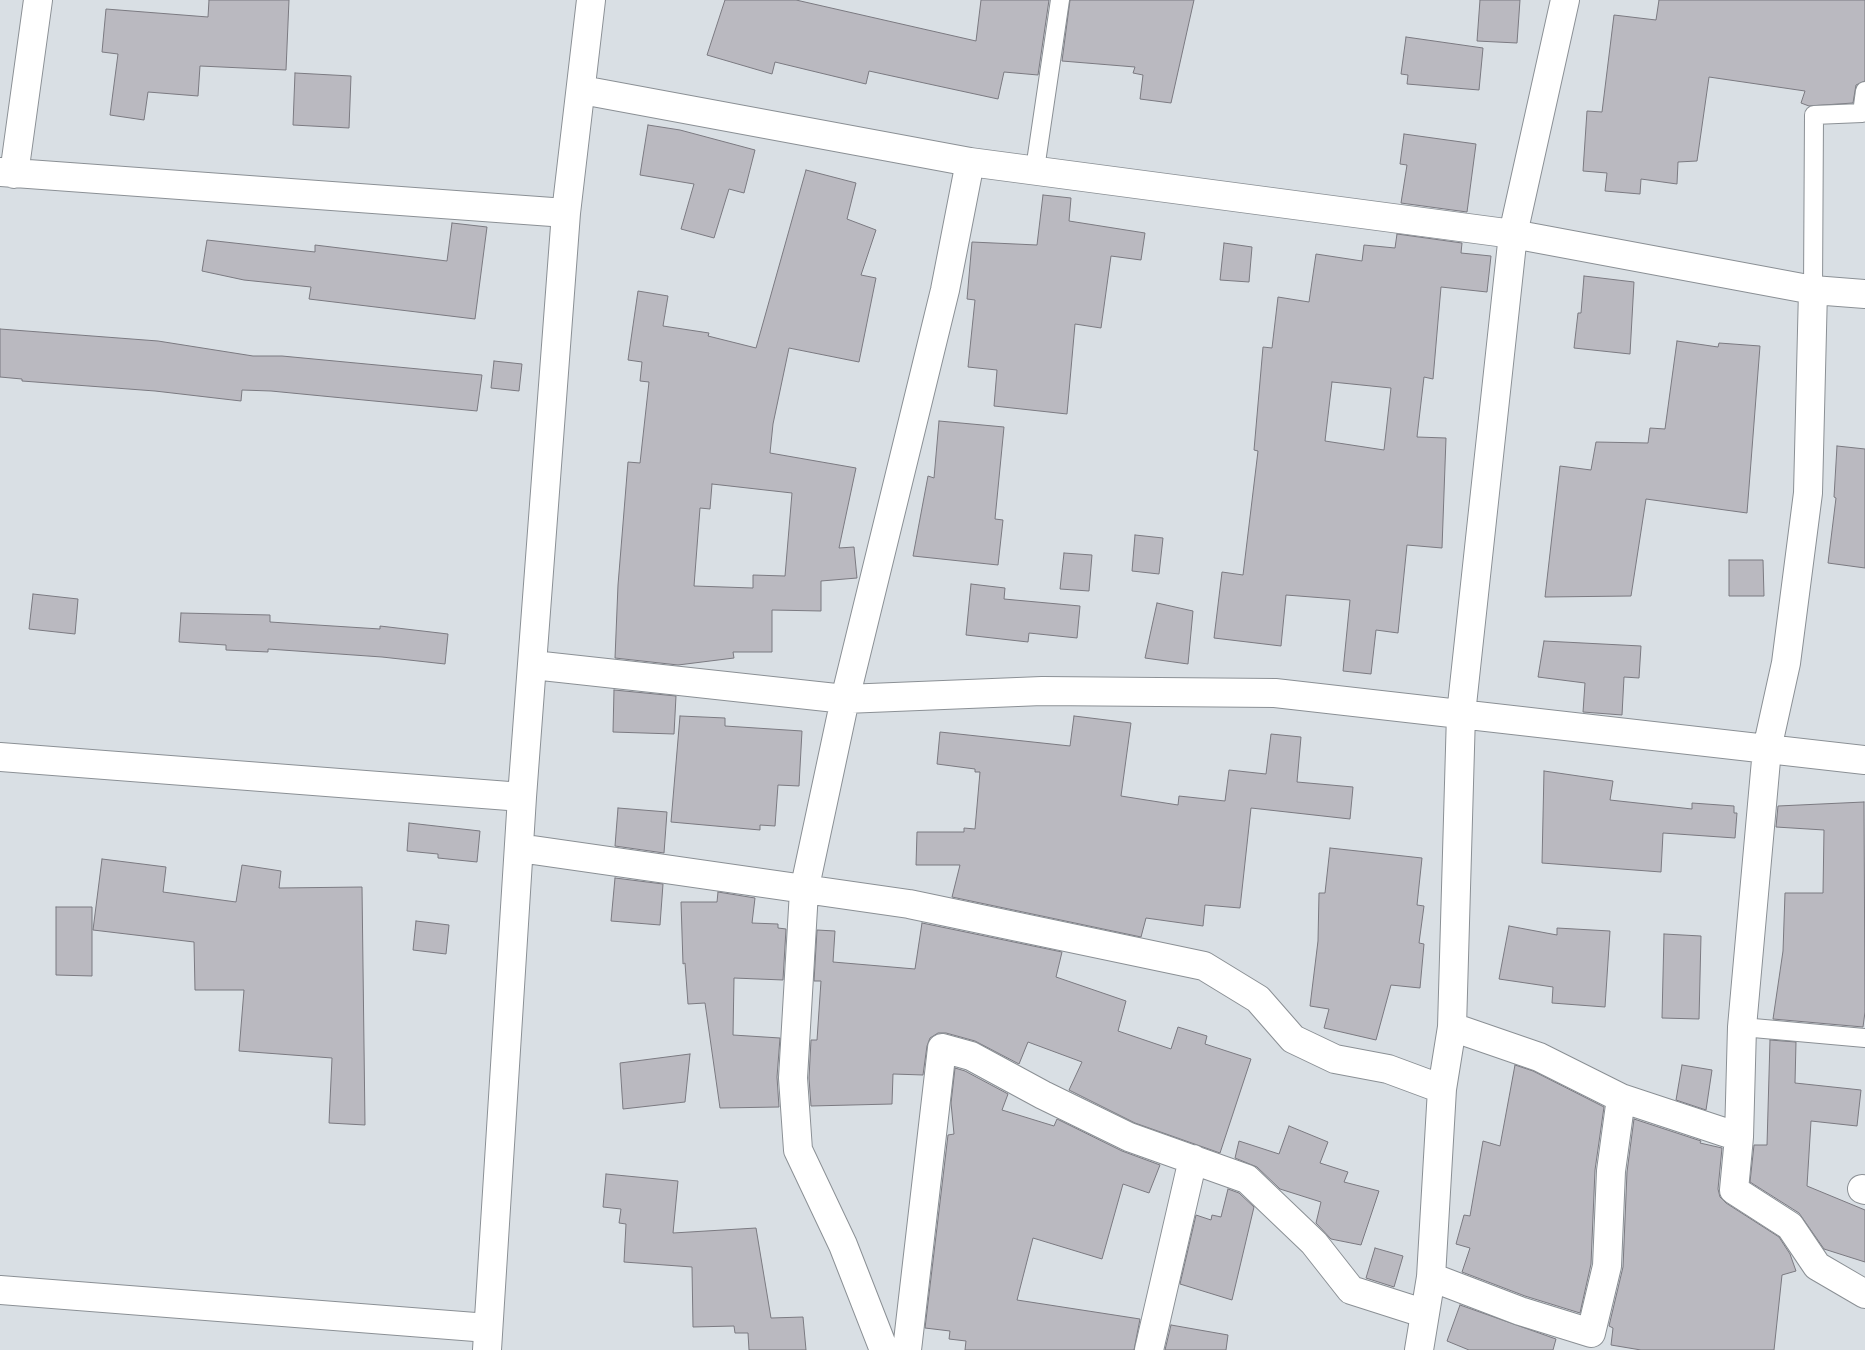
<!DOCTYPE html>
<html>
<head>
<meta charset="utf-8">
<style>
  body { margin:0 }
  canvas { display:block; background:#d9dfe4 }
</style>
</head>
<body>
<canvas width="1865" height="1350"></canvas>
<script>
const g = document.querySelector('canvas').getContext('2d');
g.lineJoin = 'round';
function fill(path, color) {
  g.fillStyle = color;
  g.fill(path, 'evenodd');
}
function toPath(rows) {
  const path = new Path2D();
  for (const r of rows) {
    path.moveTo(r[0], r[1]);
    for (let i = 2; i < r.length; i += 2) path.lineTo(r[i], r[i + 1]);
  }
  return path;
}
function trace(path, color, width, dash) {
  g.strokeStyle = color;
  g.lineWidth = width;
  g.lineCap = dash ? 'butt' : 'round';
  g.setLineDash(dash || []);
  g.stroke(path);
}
const building = toPath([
  [209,0,289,0,286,70,200,66,198,96,148,92,144,120,110,115,118,54,102,52,106,9,208,17,209,0],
  [725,0,796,0,976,41,981,0,1049,0,1038,75,1004,72,998,99,869,71,866,84,775,62,772,74,707,55,725,0],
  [1070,0,1194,0,1171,103,1140,99,1143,75,1133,73,1135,67,1062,61,1070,0],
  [1480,0,1520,0,1517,43,1477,41,1480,0],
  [1659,0,1865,0,1865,81,1856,85,1853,103,1809,106,1801,103,1805,91,1709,77,1697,161,1678,162,1677,184,1641,179,1640,194,1605,191,1607,173,1583,171,1587,111,1602,112,1614,15,1656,20,1659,0],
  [1406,37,1483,48,1479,90,1407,84,1408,75,1401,74,1406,37],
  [295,73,351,76,349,128,293,125,295,73],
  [648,125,680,130,755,150,744,193,729,189,714,238,681,229,694,184,640,175,648,125],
  [1404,134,1476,144,1467,212,1401,203,1407,165,1400,164,1404,134],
  [806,170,856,183,847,219,876,230,861,275,876,278,859,362,789,348,773,424,770,453,856,468,839,548,854,547,857,578,821,581,821,611,772,610,772,652,733,652,734,658,678,665,615,658,618,585,628,462,640,463,649,382,640,381,642,362,628,360,638,291,668,296,663,326,709,333,708,336,756,348,806,170],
  [712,484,792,493,785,576,753,575,753,588,694,586,700,508,710,509,712,484],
  [1043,195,1071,198,1069,221,1145,233,1141,260,1111,256,1101,328,1075,324,1067,414,994,406,997,370,968,367,975,300,967,299,972,242,1037,245,1043,195],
  [452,223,487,227,475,319,309,299,311,287,244,280,202,271,207,240,315,252,315,245,447,261,452,223],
  [1397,234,1462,243,1461,253,1491,256,1487,292,1441,287,1433,379,1424,377,1417,437,1446,438,1442,548,1407,545,1398,633,1376,630,1371,674,1343,671,1350,600,1286,595,1281,646,1214,638,1222,572,1243,575,1258,451,1254,450,1263,347,1272,348,1278,297,1309,302,1316,254,1362,261,1364,245,1395,248,1397,234],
  [1332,382,1391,388,1384,450,1325,441,1332,382],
  [1224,243,1252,247,1249,282,1220,280,1224,243],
  [1584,276,1634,282,1630,354,1574,348,1578,313,1581,313,1584,276],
  [0,329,158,341,253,356,282,356,482,375,477,411,271,391,242,390,241,401,155,391,22,381,22,379,0,377,0,329],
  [1677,341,1718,347,1719,343,1760,346,1747,513,1646,499,1631,596,1545,597,1560,466,1591,470,1596,442,1648,443,1650,428,1665,429,1677,341],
  [494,361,522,364,519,391,491,388,494,361],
  [939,421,1004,427,995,519,1003,520,998,565,913,556,928,476,934,478,939,421],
  [1837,446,1865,449,1865,568,1828,563,1836,498,1834,497,1837,446],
  [1135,535,1163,538,1159,574,1132,571,1135,535],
  [1064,553,1092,555,1089,591,1060,589,1064,553],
  [1729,560,1763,560,1764,596,1729,596,1729,560],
  [971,584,1005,588,1004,599,1080,606,1077,638,1029,633,1028,642,966,635,971,584],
  [33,594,78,599,75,634,29,629,33,594],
  [1157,603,1193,611,1188,664,1145,658,1157,603],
  [181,613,270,615,270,622,380,629,380,626,448,634,445,664,382,657,268,649,268,652,226,650,226,645,179,642,181,613],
  [1544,641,1641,646,1639,678,1624,677,1622,715,1583,712,1585,683,1538,677,1544,641],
  [614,690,676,696,674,734,613,732,614,690],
  [680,716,725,718,725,726,802,731,799,786,778,785,775,826,760,825,760,830,671,822,680,716],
  [1074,716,1131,723,1121,796,1178,805,1179,796,1225,801,1229,770,1266,774,1271,734,1301,737,1297,782,1353,787,1350,819,1251,808,1240,908,1205,905,1203,926,1146,918,1141,937,952,897,960,865,916,865,917,832,964,832,964,828,975,829,980,772,975,772,975,769,937,764,940,732,1070,746,1074,716],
  [1544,771,1613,781,1610,800,1692,809,1692,803,1734,806,1734,813,1737,813,1735,838,1663,833,1661,872,1542,863,1544,771],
  [1864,802,1865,1012,1863,1027,1773,1019,1783,951,1785,893,1823,893,1824,830,1776,827,1778,806,1864,802],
  [618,808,667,812,664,853,615,846,618,808],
  [409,823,480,831,477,862,438,858,438,854,407,851,409,823],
  [1330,848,1422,858,1417,905,1424,906,1419,943,1424,944,1420,988,1391,985,1376,1040,1324,1028,1329,1009,1310,1006,1318,941,1319,893,1325,893,1330,848],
  [102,859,166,867,163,892,236,902,242,865,281,871,279,888,362,887,365,1125,329,1123,332,1058,239,1051,244,990,195,990,194,942,93,930,102,859],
  [615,878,663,884,660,925,611,921,615,878],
  [718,892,755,898,752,923,778,924,778,928,786,929,783,980,734,978,733,1035,780,1038,777,1077,779,1107,720,1108,705,1003,688,1004,685,963,683,964,681,902,717,902,718,892],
  [56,907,92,907,92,976,56,975,56,907],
  [416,921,449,925,446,954,413,950,416,921],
  [922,923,1062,952,1056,977,1126,1001,1118,1031,1171,1049,1178,1027,1207,1036,1205,1044,1251,1059,1220,1153,1135,1123,1069,1090,1082,1062,1028,1042,1019,1064,975,1041,946,1033,938,1033,930,1038,927,1046,923,1075,893,1074,892,1104,811,1106,809,1078,811,1040,817,1040,821,981,814,981,817,930,835,931,833,962,915,969,922,923],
  [1509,926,1557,935,1557,928,1610,931,1605,1007,1552,1003,1553,987,1499,979,1509,926],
  [1664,934,1701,936,1699,1019,1662,1018,1664,934],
  [1770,1040,1796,1042,1795,1083,1861,1090,1857,1126,1811,1121,1807,1186,1865,1210,1865,1262,1824,1249,1799,1213,1750,1182,1754,1145,1767,1145,1770,1040],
  [690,1054,685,1102,623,1109,620,1063,690,1054],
  [1515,1065,1533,1071,1604,1107,1595,1170,1591,1264,1580,1313,1525,1296,1462,1272,1470,1248,1456,1244,1464,1215,1470,1216,1483,1141,1500,1146,1515,1065],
  [1682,1065,1712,1070,1706,1110,1676,1100,1682,1065],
  [955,1068,965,1071,1008,1094,1002,1110,1054,1126,1057,1119,1122,1151,1160,1165,1149,1193,1123,1184,1102,1259,1033,1238,1017,1300,1140,1319,1134,1350,965,1350,966,1341,949,1339,950,1331,925,1328,948,1135,954,1134,951,1103,955,1068],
  [1634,1119,1701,1141,1700,1143,1722,1148,1718,1189,1720,1197,1726,1203,1779,1237,1790,1254,1796,1271,1782,1275,1774,1350,1641,1350,1611,1345,1613,1328,1609,1326,1623,1267,1627,1172,1634,1119],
  [1289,1126,1328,1142,1320,1163,1348,1172,1344,1182,1379,1191,1361,1245,1331,1239,1316,1223,1321,1202,1280,1189,1257,1167,1235,1158,1239,1141,1279,1154,1289,1126],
  [606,1174,678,1181,673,1233,756,1228,771,1318,803,1317,806,1350,749,1350,748,1333,735,1333,734,1326,693,1327,692,1267,624,1262,626,1224,619,1223,621,1209,603,1207,606,1174],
  [1228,1189,1239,1193,1254,1207,1232,1300,1180,1284,1196,1215,1211,1220,1212,1215,1221,1217,1228,1189],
  [1375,1248,1403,1256,1394,1287,1366,1278,1375,1248],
  [1460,1305,1556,1339,1553,1350,1469,1350,1447,1341,1460,1305],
  [1171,1325,1228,1335,1226,1350,1165,1350,1171,1325]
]);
const lane = toPath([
  [1035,169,1060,0],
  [1813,290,1814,115,1862,113,1865,91],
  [1742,1027,1865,1038]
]);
const street = toPath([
  [582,90,970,162,1513,234,1813,290,1865,294],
  [0,172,566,213],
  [14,174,38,0],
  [533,665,845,699,1042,691,1275,693,1865,760],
  [0,757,522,797],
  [519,848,909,904,1204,966,1258,999,1293,1039,1335,1059,1388,1069,1442,1089],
  [1452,1027,1539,1057,1621,1098,1739,1137,1734,1190,1790,1226,1817,1266,1865,1294],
  [1739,1137,1742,1027,1767,749,1786,663,1808,493,1813,290],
  [1862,1189,1865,1190],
  [1431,1277,1520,1311,1591,1333,1607,1266,1611,1171,1621,1098],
  [0,1290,488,1328],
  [487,1350,522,797,566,213,591,0],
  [884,1350,843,1245,798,1150,793,1078,804,891,845,699,945,290,970,162],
  [907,1350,942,1048,971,1056,1043,1095,1129,1137,1247,1179,1314,1243,1351,1290,1423,1313],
  [1149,1350,1193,1159],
  [1419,1350,1431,1277,1442,1089,1452,1027,1461,714,1513,234,1565,0]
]);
fill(building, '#bab9c0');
trace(building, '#7b7a81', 1);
trace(lane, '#8b9095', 20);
trace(street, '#8b9095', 30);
trace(lane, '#fff', 18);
trace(street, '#fff', 28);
</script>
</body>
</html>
